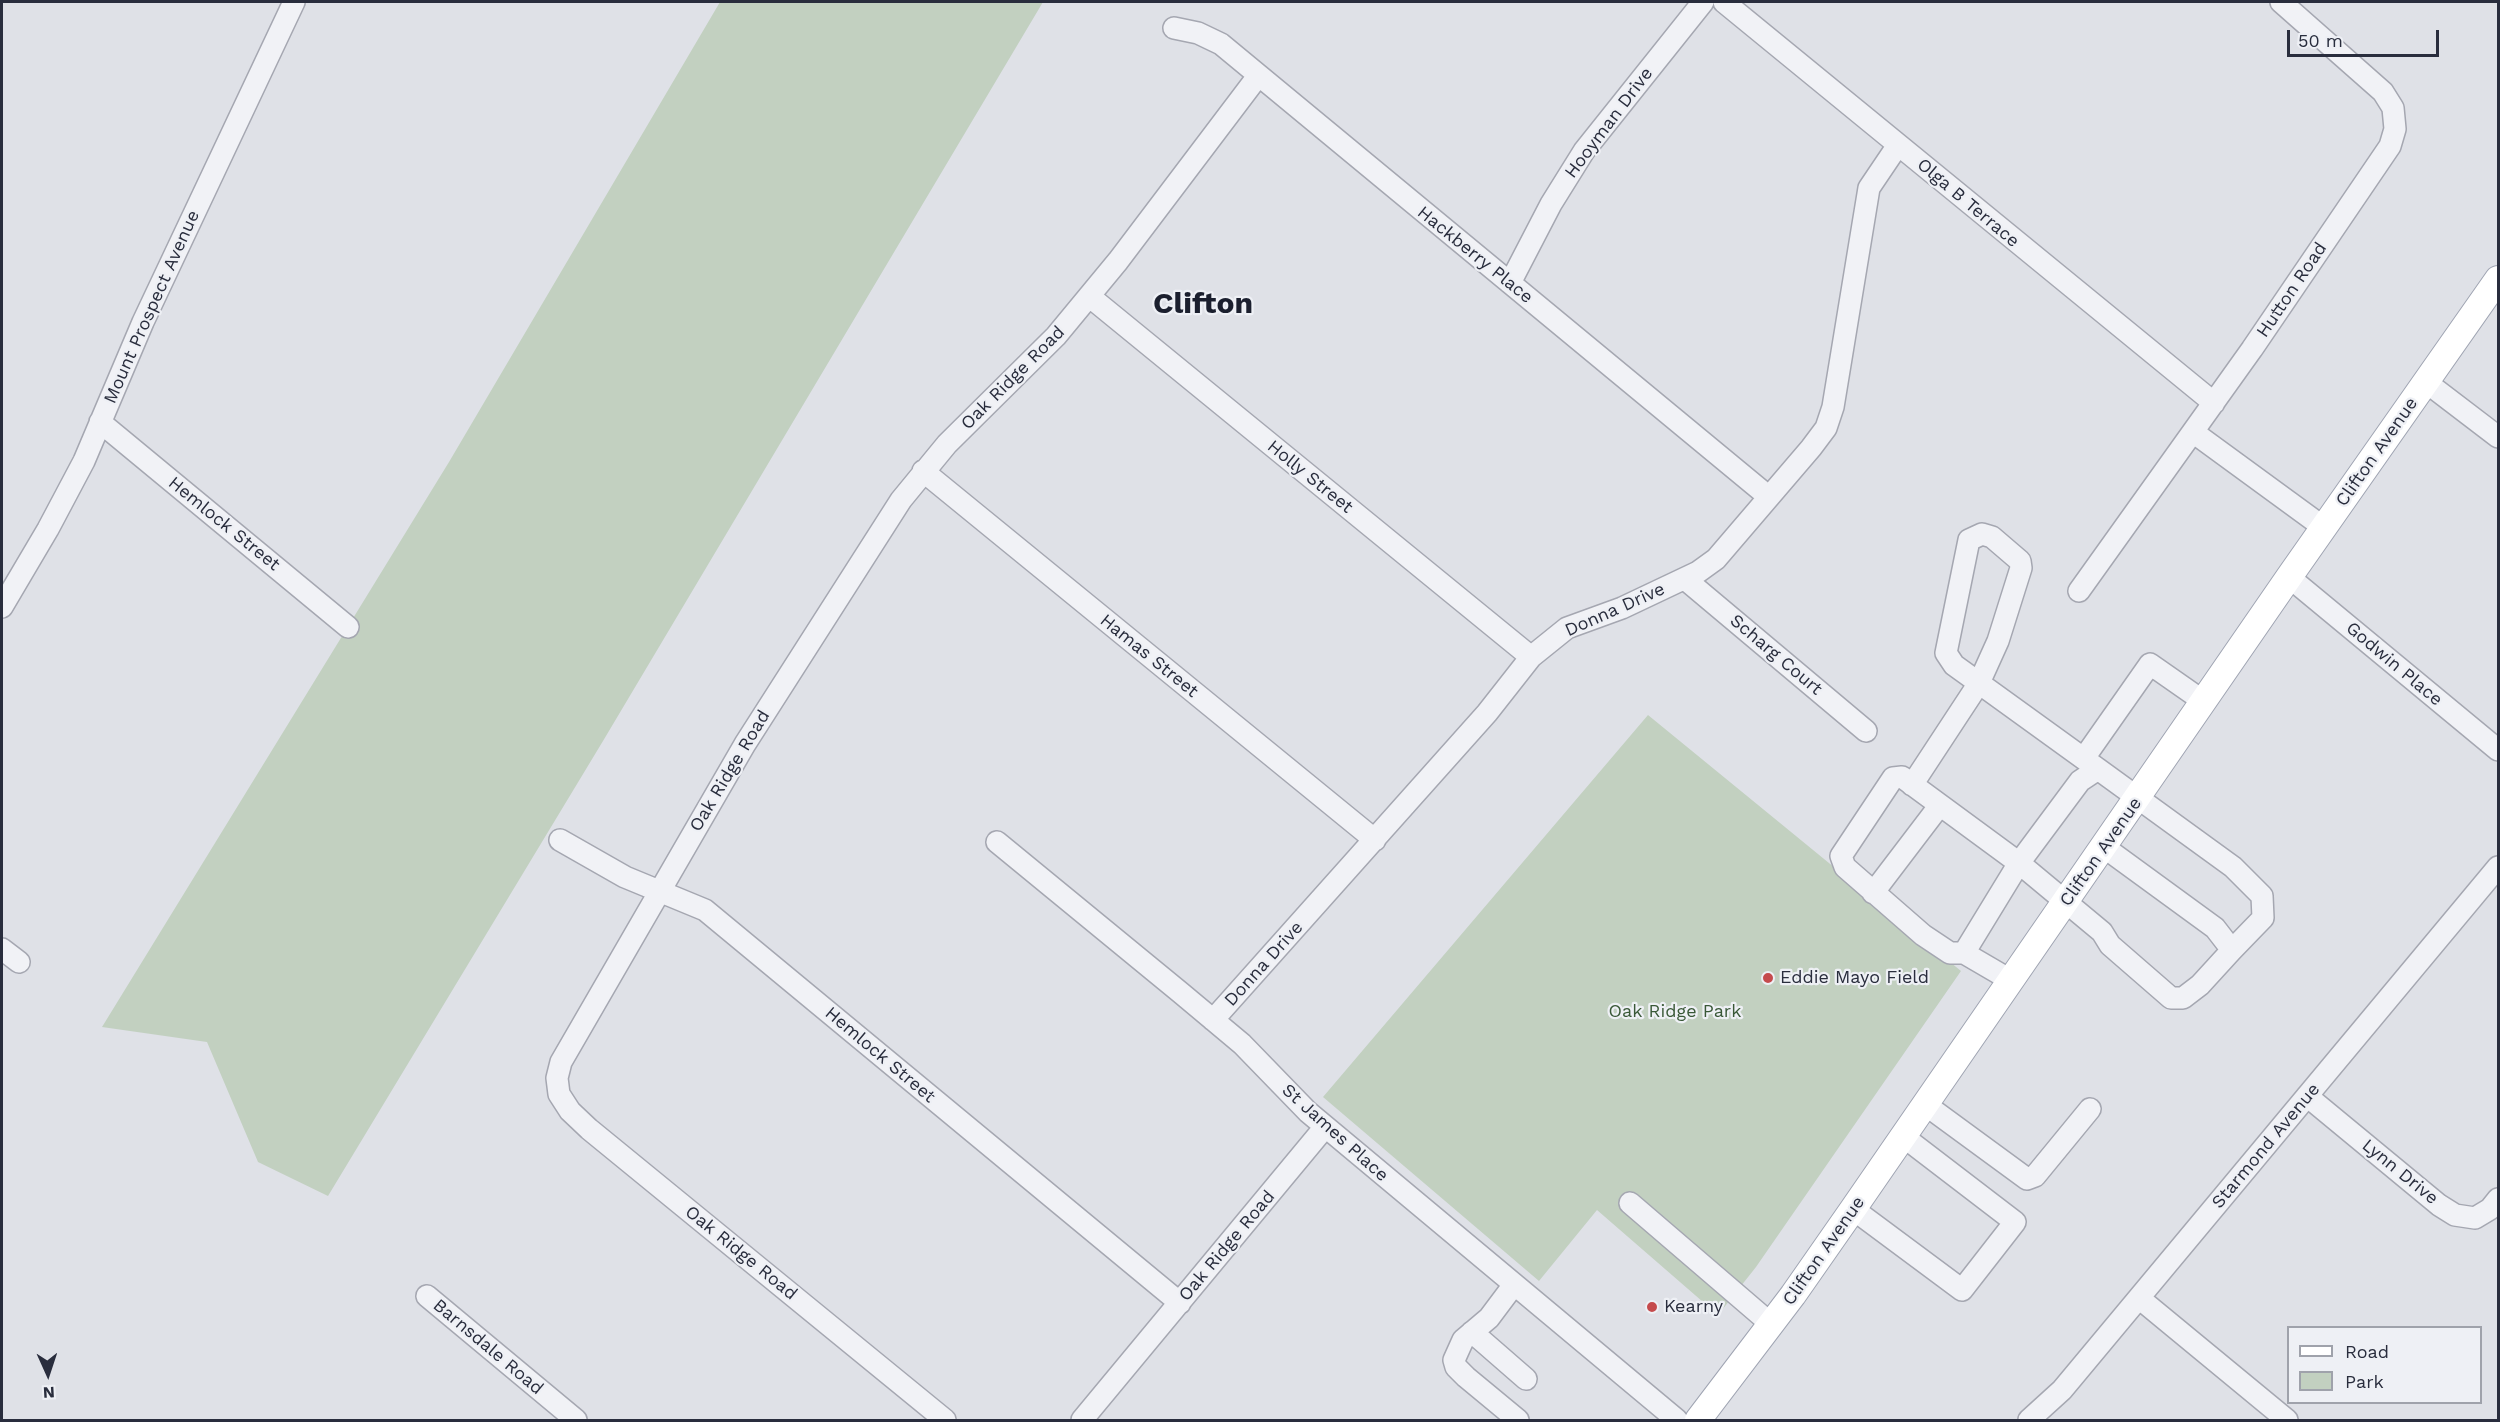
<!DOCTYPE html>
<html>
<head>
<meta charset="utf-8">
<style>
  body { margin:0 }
  #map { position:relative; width:2500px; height:1422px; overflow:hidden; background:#dfe1e7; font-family:"Work Sans",sans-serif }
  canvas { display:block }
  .frame { position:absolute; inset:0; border:3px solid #292d3d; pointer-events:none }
  .legend { position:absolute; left:2287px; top:1326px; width:195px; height:78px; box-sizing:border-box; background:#eef0f5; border:2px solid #9fa2ab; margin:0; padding:8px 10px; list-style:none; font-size:18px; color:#292d3d }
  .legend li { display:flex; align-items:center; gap:12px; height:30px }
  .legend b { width:30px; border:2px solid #9fa2ab }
  .north { position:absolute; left:18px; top:1344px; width:60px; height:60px; -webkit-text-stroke:4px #eef0f5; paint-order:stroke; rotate:177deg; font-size:16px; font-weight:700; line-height:24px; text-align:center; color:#292d3d }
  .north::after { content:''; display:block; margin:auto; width:21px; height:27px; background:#292d3d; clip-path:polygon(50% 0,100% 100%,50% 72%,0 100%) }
  .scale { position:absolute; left:2287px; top:30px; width:152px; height:27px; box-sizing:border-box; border:3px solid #292d3d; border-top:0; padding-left:8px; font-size:18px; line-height:21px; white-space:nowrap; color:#292d3d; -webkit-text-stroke:4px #eef0f5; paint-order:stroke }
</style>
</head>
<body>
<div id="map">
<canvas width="2500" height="1422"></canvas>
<div class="frame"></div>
<ul class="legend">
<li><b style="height:8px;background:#fff"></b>Road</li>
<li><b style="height:16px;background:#c2d0c0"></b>Park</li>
</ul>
<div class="north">N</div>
<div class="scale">50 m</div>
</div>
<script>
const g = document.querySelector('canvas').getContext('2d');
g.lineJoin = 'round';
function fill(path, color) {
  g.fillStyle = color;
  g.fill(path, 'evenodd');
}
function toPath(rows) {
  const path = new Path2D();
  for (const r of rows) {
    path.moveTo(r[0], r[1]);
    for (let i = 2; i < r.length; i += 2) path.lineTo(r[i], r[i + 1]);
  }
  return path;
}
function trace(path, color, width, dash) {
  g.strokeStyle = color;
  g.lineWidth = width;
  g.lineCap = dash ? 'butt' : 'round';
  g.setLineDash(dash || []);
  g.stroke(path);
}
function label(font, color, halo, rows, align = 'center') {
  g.font = font + ' "Work Sans",sans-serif';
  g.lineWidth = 4.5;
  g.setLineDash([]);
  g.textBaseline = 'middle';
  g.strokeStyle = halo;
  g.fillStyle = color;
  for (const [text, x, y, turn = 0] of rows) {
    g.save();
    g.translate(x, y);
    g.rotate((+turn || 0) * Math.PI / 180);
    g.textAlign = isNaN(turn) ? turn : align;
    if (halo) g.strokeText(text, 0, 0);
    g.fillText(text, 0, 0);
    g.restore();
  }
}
const green = toPath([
  [720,2,1043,2,603,741,328,1196,258,1162,207,1042,102,1027,449,462],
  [1648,715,1961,971,1756,1267,1718,1315,1597,1210,1539,1281,1323,1097]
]);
const minor = toPath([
  [1724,2,2214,403],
  [1174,28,1198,33,1221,44,1769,497],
  [1510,283,1551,204,1584,151,1703,2],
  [1089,296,1531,657],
  [2426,382,2498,437],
  [100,422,348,627],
  [2193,432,2323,527],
  [923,471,1375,840],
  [2289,577,2498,750],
  [1685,579,1866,731],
  [2079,591,2252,349,2390,146,2395,129,2393,108,2383,92,2281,2],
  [2,607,48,529,84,461,143,322,294,2],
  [2084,758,2150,664,2203,701],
  [1912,785,1979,683,1998,641,2021,568,2020,561,1992,537,1982,534,1969,540,1946,653,1954,665,1979,683,2098,769],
  [560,840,625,877,705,910,1180,1303],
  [997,842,1181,993,1242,1044,1308,1112,1677,1420],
  [1873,893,1940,805],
  [2,949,19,962],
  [1964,953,1950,953,1923,935,1845,867,1841,856,1893,778,1902,777,2019,863,2102,932,2110,945,2171,998,2183,998,2200,985,2232,950,2215,928,2104,847],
  [2012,981,1964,953,2019,863,2080,781,2098,769,2233,867,2262,896,2263,918,2232,950],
  [1213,1020,1487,713,1531,657,1567,628,1622,608,1698,572,1716,559,1811,448,1826,428,1833,407,1869,188,1898,145],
  [2307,1096,2439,1205,2455,1215,2475,1218,2490,1209,2498,1199],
  [1926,1105,2027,1179,2035,1176,2090,1109],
  [1630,1203,1771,1324],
  [1853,1209,1962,1290,2015,1222,1904,1137],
  [1513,1286,1489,1318,1463,1340,1454,1360,1456,1367,1466,1377,1518,1420],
  [427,1296,576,1420],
  [2139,1298,2287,1420],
  [1472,1332,1526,1379],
  [945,1420,589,1129,570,1111,559,1094,557,1078,561,1062,745,744,901,500,947,444,1056,336,1118,261,1258,76],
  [1082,1420,1325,1127],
  [2029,1420,2062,1390,2498,867]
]);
const major = toPath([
  [1698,1420,1793,1295,1853,1209,2289,577,2498,279]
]);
const markers = [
  [1768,978,6,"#c54b4d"],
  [1652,1307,6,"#c54b4d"]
];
const streetNames = [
  ["Hooyman Drive",1609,123,-53],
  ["Olga B Terrace",1968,203,40],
  ["Hackberry Place",1475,255,39],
  ["Hutton Road",2292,290,-56],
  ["Mount Prospect Avenue",152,307,-66],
  ["Oak Ridge Road",1013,378,-45],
  ["Clifton Avenue",2377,452,-55],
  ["Holly Street",1310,477,39],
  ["Hemlock Street",224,524,39],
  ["Donna Drive",1615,610,-24],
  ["Scharg Court",1776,655,40],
  ["Hamas Street",1149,656,39],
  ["Godwin Place",2394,664,40],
  ["Oak Ridge Road",730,771,-59],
  ["Clifton Avenue",2101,852,-55],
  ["Donna Drive",1264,964,-48],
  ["Hemlock Street",880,1055,40],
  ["St James Place",1335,1133,42],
  ["Starmond Avenue",2266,1146,-50],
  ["Lynn Drive",2400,1172,39],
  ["Oak Ridge Road",1227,1246,-50],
  ["Clifton Avenue",1824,1251,-55],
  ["Oak Ridge Road",741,1253,39],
  ["Barnsdale Road",488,1347,40]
];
const poiNames = [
  ["Eddie Mayo Field",1780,978],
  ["Kearny",1664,1307]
];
const parkNames = [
  ["Oak Ridge Park",1675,1012]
];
const townNames = [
  ["Clifton",1203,304]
];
fill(green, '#c2d0c0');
trace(minor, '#a5a7b1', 24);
trace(major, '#9fa4b2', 28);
trace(minor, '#f1f2f6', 21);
trace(major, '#fff', 26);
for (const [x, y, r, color] of markers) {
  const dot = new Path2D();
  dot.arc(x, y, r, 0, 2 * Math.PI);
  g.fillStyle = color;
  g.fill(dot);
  trace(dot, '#eef0f5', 2);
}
label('18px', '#292d3d', '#eef0f5', streetNames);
label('18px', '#292d3d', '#eef0f5', poiNames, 'left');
label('18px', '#395837', '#eef0f5', parkNames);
label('bold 30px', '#1b1f2e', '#eef0f5', townNames);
</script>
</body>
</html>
